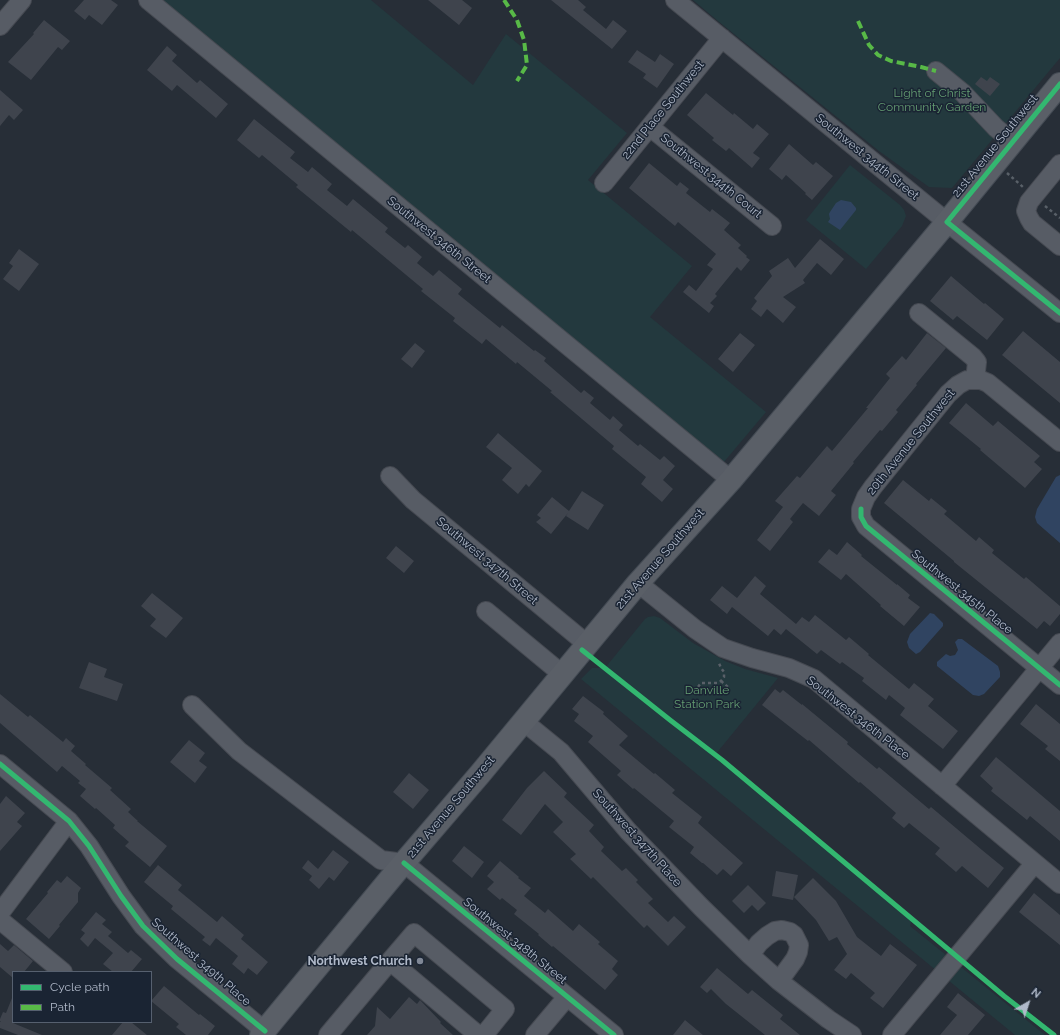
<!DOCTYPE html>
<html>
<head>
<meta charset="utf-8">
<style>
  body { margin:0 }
  #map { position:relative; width:1060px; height:1035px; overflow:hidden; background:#272e37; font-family:Raleway,sans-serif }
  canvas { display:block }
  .legend { position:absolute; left:12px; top:971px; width:140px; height:52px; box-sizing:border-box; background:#1a2433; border:1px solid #56606f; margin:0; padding:5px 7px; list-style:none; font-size:12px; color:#b0b9c9 }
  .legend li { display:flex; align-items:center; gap:8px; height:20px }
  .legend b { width:20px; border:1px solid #56606f }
  .north { position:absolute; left:1008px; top:983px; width:40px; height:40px; -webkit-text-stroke:3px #1a2433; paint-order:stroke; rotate:39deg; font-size:11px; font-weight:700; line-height:16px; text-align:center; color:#b0b9c9 }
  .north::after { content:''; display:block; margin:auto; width:14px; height:18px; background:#b0b9c9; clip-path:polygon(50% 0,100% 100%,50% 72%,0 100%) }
</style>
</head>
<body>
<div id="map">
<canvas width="1060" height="1035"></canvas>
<ul class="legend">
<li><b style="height:5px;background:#33b770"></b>Cycle path</li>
<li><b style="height:5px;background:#58b947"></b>Path</li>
</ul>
<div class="north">N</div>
</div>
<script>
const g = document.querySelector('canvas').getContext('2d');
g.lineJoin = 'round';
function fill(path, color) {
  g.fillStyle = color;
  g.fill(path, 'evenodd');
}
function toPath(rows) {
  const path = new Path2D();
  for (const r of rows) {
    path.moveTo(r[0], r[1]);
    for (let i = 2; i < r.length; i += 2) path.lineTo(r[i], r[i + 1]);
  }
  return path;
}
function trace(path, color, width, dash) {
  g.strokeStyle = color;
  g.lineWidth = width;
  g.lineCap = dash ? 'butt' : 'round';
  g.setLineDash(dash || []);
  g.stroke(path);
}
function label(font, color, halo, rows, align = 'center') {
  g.font = font + ' Raleway,sans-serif';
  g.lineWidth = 3;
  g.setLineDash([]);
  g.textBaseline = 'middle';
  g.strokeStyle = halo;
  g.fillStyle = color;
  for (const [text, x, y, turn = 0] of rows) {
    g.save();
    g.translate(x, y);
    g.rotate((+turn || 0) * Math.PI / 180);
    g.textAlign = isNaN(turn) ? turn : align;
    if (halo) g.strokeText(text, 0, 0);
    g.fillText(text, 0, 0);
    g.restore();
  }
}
const green = toPath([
  [148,0,371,0,473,85,506,34,627,133,588,180,692,266,650,317,766,412,718,469],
  [693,0,1060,0,1060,58,952,188,929,187,879,151,718,21],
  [850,165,900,205,904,210,906,216,902,226,866,269,806,220],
  [654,616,660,618,693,643,725,661,745,669,778,678,715,755,912,919,910,926,1045,1035,1015,1035,581,679,592,668,605,668,645,619,648,617]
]);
const water = toPath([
  [841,200,851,202,856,208,856,210,840,230,828,222,830,219,829,214,830,212,836,203],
  [1060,475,1060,543,1037,523,1035,517,1037,509,1056,477],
  [930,613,934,614,943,623,943,626,920,652,916,654,909,648,907,642,910,634],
  [958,639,962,639,998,666,1000,672,1000,677,984,694,979,696,973,695,937,666,937,662,946,654,950,656,955,655,958,650,955,642]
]);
const building = toPath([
  [84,0,111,0,118,5,102,25,89,15,85,20,74,11],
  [428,0,462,0,472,8,459,25],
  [551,0,578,0,586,7,583,10,606,29,613,20,627,31,612,49],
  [44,20,70,41,62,50,58,47,31,80,8,62,34,34,33,33],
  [167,46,177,55,172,61,197,83,200,80,228,104,216,118,177,85,172,91,147,70],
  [637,50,655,62,660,54,674,64,657,88,643,78,646,74,628,62],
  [981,77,987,81,990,77,1000,84,990,96,975,84],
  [0,90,23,110,14,120,9,115,0,126],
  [706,93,733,115,734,113,753,129,757,124,769,134,753,153,760,158,752,168,729,148,726,151,712,140,714,138,687,115],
  [254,119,295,152,290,158,308,172,312,167,332,184,327,190,347,206,353,199,388,228,385,232,405,248,408,245,422,257,417,263,433,276,439,270,462,289,458,294,500,328,502,325,534,351,535,350,546,358,544,361,581,393,584,390,594,398,590,403,610,420,613,416,623,425,619,430,638,446,640,444,660,460,664,456,675,466,663,480,673,489,662,502,641,484,646,477,612,449,614,446,550,392,552,391,517,362,516,364,486,339,482,344,453,321,455,318,421,291,423,289,352,230,351,232,296,187,298,185,262,155,259,158,237,140],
  [789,144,813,165,816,162,833,176,812,200,805,194,806,193,786,175,782,180,769,169],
  [649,163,677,186,680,182,689,189,686,193,710,212,712,209,730,223,724,230,741,245,738,248,747,256,746,257,750,260,741,271,737,267,715,294,717,296,710,303,714,306,709,313,683,292,689,285,696,291,713,269,707,265,716,254,678,222,675,226,629,188],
  [820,239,844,259,831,275,817,263,803,280,805,283,783,297,796,307,783,323,767,309,761,317,751,309,757,301,754,298,772,276,769,271,788,258,795,268],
  [19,249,39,264,19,291,3,279,13,266,9,263],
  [951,276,984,304,985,303,1004,319,987,340,957,316,953,320,930,301],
  [1023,331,1060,362,1060,403,1002,355],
  [740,333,755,345,733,372,718,359],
  [927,333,946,348,916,384,917,385,896,410,898,412,882,431,880,430,853,462,854,463,831,491,836,495,819,516,803,503,790,519,793,522,770,551,757,540,783,507,775,501,797,476,800,478,827,446,832,451,868,408,866,408,890,378,886,374,902,356,906,360],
  [415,343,425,351,412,368,401,359],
  [966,403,993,426,998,421,1040,456,1034,462,1042,469,1025,488,980,450,981,449,949,423],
  [498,433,542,471,529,487,526,484,518,494,502,480,512,468,486,447],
  [903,480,929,501,931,498,947,511,944,514,976,541,979,537,994,550,992,553,1024,579,1026,577,1060,606,1060,614,1050,626,1044,621,1037,629,954,562,954,561,884,503],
  [582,491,604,505,588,530,566,516,568,513,551,534,536,522,541,518,537,515,552,497,569,511],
  [847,542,862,555,861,556,897,585,897,584,910,595,908,598,920,607,904,626,880,606,881,605,846,574,841,580,818,562,829,549,837,555],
  [396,546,414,561,404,573,386,558],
  [755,576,766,586,760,594,796,624,802,617,809,622,815,615,846,640,849,637,869,654,868,655,909,689,914,683,934,699,928,706,958,731,943,749,900,715,905,708,889,695,886,700,862,681,864,678,842,662,840,664,821,650,817,654,786,629,781,635,774,629,768,636,732,607,727,614,710,600,722,586,737,598],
  [152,593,183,618,166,638,150,626,156,619,141,606],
  [89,662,107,669,104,677,123,684,117,701,79,688],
  [775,689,780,693,783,690,802,705,802,704,848,742,847,744,877,769,879,767,929,809,931,807,982,850,1004,868,988,888,962,866,956,872,935,854,940,848,909,823,904,828,892,818,896,813,860,782,859,783,809,740,808,741,762,705],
  [0,694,28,717,30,715,63,742,66,738,75,746,71,751,86,764,85,765,112,788,110,790,131,809,128,812,138,821,137,821,167,846,150,867,125,846,129,842,113,828,115,825,96,808,95,809,80,796,86,789,78,783,80,781,62,766,57,772,0,723],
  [583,696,604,712,603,714,628,736,619,745,654,774,655,773,675,790,672,793,702,817,698,823,743,863,731,876,723,869,717,875,703,863,702,863,690,853,694,847,669,827,674,821,634,788,633,789,617,775,621,771,588,742,593,736,574,721,579,714,572,709],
  [1036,704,1060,724,1060,761,1045,749,1048,746,1020,724],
  [189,740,205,753,199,761,207,767,195,783,170,762],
  [996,757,1060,811,1060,841,1030,816,1027,820,991,791,993,788,980,776],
  [544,771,567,793,564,797,594,825,589,831,604,847,601,851,622,871,626,868,638,880,636,882,653,899,648,903,668,922,674,916,686,927,668,946,647,925,644,928,593,877,591,879,570,859,576,854,553,832,563,822,545,804,521,835,502,820,527,788],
  [409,773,429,790,413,809,393,792],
  [6,796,25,813,17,822,22,826,0,851,0,804],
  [464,846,484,862,472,878,452,861],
  [333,850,349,862,334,881,329,877,319,889,309,880,312,876,302,868,308,860,318,869],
  [500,861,519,877,518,878,531,888,524,896,545,913,548,909,573,931,579,924,600,942,598,944,618,961,612,969,618,975,605,990,553,946,552,947,538,935,539,934,514,914,517,910,502,898,500,900,487,889,494,882,487,876],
  [158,865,182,885,178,890,217,922,222,916,244,935,241,939,268,962,257,975,248,968,244,974,232,964,238,956,216,938,210,946,202,940,205,937,171,909,173,906,144,882],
  [776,871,798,875,793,900,772,896],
  [67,876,81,888,78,893,78,902,59,925,60,926,49,939,26,919,48,893,47,892,57,880,61,883],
  [813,878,836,901,857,937,881,956,890,944,917,965,883,1008,870,998,875,993,851,973,846,979,834,970,847,954,837,937,829,941,816,920,794,897],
  [748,885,766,903,758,911,752,905,744,913,732,901],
  [1034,893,1060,915,1060,945,1019,912],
  [96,912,106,920,102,924,112,932,108,936,128,953,131,950,142,959,131,972,113,972,103,964,113,953,95,938,88,947,80,939,85,933,81,930],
  [0,944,8,951,14,945,33,961,24,972,13,972,13,978,0,967],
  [717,968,748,994,752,990,783,1015,780,1019,800,1035,765,1035,726,1004,711,989,707,993,700,987],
  [164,986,199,1015,200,1014,215,1026,208,1035,186,1035,176,1027,179,1024,151,1001],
  [958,993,985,1015,968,1035,940,1035,957,1015,947,1007],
  [409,997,417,1004,420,1000,441,1022,440,1023,453,1035,367,1035,375,1026,377,1007,390,1019],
  [12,998,13,1023,42,1035,18,1035,0,1028,0,1022,1,1022,0,1021,0,1019,3,1012,6,1013],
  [685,1020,703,1035,673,1035],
  [123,1022,131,1022,147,1035,112,1035]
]);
const path = toPath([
  [1007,173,1023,187],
  [1045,206,1060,218],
  [721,681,728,687],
  [698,687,701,683,717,683,721,681,724,677,724,672,721,668,718,661]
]);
const minor = toPath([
  [148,0,731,480],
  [675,0,947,222,1060,313],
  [0,26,22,0],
  [936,71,963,93,996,128,1012,141],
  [650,127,772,226],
  [1060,164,1029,202,1026,211,1029,218,1032,223,1060,246],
  [604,183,722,38],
  [919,313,973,357,977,362,975,380],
  [1060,442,988,383,981,380,967,380,958,385,948,394,873,487,866,497,861,509,861,517,866,526,1060,685],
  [390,476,413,500,587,644],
  [638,583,695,629,723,648,752,658,789,668,814,679,1060,884],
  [486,611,562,674],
  [192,705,239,751,381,860,404,863,614,1035],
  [523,721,561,752,628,831,701,907,750,955,779,981,828,1019,852,1035],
  [0,764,69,821,89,846,121,896,143,926,177,959,265,1031],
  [942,786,1060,643],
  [0,913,69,821],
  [0,920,63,972],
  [750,955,759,943,767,936,775,931,782,930,790,932,794,935,799,945,798,952,795,959,779,981],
  [390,961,414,933,505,1009,484,1035],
  [328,1035,390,961,478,1035],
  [535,1035,567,997],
  [892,1035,1034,864]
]);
const major = toPath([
  [261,1035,395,873,480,774,638,583,731,480,947,222,1060,84]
]);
const quiet = toPath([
  [504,0,517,20,524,40,527,65,517,81],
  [858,21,869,45,878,55,891,61,921,67,936,71]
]);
const cycleway = toPath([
  [1060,84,947,222,1060,313],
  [861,509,861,517,866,526,1060,685],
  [582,650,670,720,722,760,1004,996,1054,1035],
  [0,764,69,821,89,846,121,896,143,926,177,959,265,1031],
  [404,863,614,1035]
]);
const markers = [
  [420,961,4,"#808896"]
];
const parkNames = [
  ["Light of Christ",932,93],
  ["Community Garden",932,107],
  ["Danville",707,690],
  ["Station Park",707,704]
];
const streetNames = [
  ["22nd Place Southwest",663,110,-51],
  ["21st Avenue Southwest",995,146,-51],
  ["Southwest 344th Street",867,157,39],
  ["Southwest 344th Court",711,176,39],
  ["Southwest 346th Street",439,240,39],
  ["20th Avenue Southwest",911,442,-51],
  ["21st Avenue Southwest",660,559,-49],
  ["Southwest 347th Street",487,561,40],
  ["Southwest 345th Place",962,592,39],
  ["Southwest 346th Place",858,718,38],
  ["21st Avenue Southwest",451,807,-50],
  ["Southwest 347th Place",637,838,48],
  ["Southwest 348th Street",515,941,39],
  ["Southwest 349th Place",201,962,41]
];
const poiNames = [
  ["Northwest Church",412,961]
];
fill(green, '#23393e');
fill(water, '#304461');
fill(building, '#3f444d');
trace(minor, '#464a52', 20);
trace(major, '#444b54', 24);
trace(path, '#596068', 2.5, [3, 3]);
trace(minor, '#575c65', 18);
trace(major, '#5a5f67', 22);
trace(quiet, '#58b947', 4, [8, 4]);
trace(cycleway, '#33b770', 5);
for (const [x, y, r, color] of markers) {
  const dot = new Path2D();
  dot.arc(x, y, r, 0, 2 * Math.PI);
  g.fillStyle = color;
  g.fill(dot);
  trace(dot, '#1a2433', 1.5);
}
label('12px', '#649d72', '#1a2433', parkNames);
label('12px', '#b0b9c9', '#1a2433', streetNames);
label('bold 12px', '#b0b9c9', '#1a2433', poiNames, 'right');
</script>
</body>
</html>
